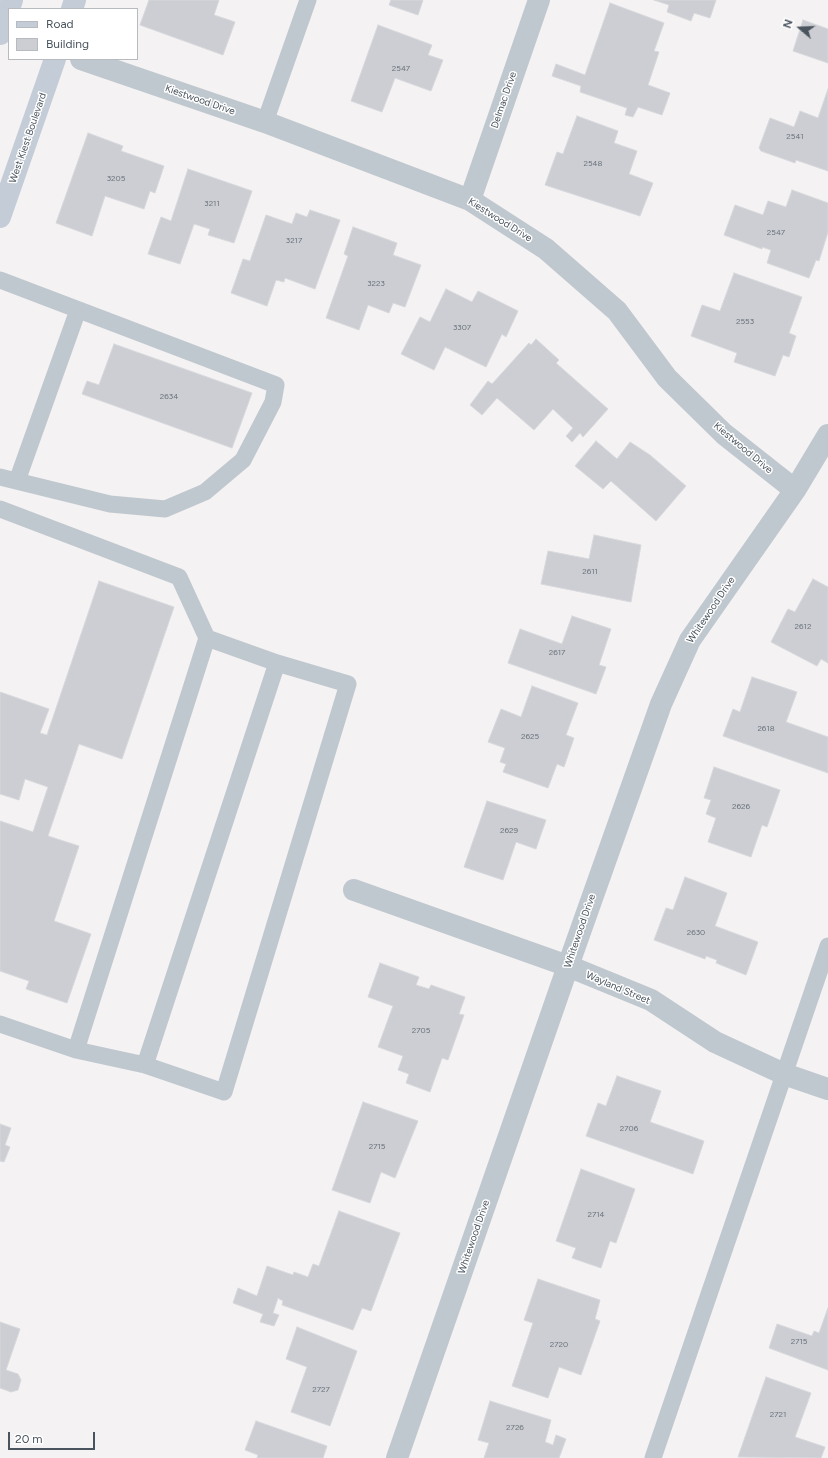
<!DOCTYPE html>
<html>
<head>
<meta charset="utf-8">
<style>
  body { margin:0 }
  #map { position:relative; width:828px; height:1458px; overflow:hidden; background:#f4f2f2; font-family:Figtree,sans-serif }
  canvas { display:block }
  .legend { position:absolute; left:8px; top:8px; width:130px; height:52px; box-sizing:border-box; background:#fff; border:1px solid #b7bbbf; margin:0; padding:5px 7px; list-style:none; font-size:12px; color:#4a545e }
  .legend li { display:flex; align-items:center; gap:8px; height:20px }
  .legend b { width:20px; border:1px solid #b7bbbf }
  .north { position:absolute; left:780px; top:8px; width:40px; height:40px; -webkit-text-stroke:3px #fff; paint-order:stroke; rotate:289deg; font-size:11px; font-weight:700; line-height:16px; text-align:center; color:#4a545e }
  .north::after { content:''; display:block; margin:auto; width:14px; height:18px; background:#4a545e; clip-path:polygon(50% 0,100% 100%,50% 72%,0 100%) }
  .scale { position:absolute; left:8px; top:1432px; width:87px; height:18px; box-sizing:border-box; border:2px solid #4a545e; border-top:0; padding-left:5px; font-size:12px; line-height:14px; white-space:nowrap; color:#4a545e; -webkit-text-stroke:3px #fff; paint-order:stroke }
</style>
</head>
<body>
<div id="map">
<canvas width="828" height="1458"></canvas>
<ul class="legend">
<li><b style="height:5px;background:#c3ccd7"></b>Road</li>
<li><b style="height:11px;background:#ccced3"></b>Building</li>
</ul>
<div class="north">N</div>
<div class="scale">20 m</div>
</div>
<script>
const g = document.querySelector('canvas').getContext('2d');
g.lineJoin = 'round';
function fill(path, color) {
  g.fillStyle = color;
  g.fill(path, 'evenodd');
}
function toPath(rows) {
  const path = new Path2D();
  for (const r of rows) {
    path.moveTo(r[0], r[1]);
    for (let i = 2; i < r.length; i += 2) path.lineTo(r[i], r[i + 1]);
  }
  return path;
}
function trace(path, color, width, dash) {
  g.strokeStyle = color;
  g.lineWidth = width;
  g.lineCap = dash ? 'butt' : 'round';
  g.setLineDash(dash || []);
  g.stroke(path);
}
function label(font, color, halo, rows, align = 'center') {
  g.font = font + ' Figtree,sans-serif';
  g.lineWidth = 3;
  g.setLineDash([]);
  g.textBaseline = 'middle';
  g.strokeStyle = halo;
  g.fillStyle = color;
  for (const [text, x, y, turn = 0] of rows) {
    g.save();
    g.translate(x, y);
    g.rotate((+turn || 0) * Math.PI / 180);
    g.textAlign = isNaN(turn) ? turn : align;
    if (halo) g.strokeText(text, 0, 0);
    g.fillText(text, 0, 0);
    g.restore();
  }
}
const building = toPath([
  [149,0,219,0,214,15,235,22,223,55,140,25,149,0],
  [391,0,423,0,418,15,389,5,391,0],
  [654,0,716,0,710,18,694,13,691,21,667,12,669,5,654,0],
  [610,3,664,23,654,51,659,52,648,85,670,93,662,115,638,107,633,117,625,115,627,108,580,92,581,86,552,76,556,64,585,75,610,3],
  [803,20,828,29,828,63,793,51,803,20],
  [378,25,432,45,428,55,443,60,431,91,395,78,382,112,351,101,378,25],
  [828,89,828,171,796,160,795,163,761,151,759,148,770,118,794,127,800,111,818,118,828,89],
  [577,116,618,131,614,143,637,151,629,174,653,183,640,216,545,185,557,152,563,154,577,116],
  [88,133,123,146,121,151,164,166,155,193,150,191,144,209,105,196,92,236,56,223,88,133],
  [188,169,252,191,234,243,208,235,210,229,194,224,180,264,148,254,161,217,171,221,188,169],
  [792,190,828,203,828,232,819,261,816,260,809,278,767,263,771,250,762,247,762,249,724,235,735,205,763,215,768,201,786,207,792,190],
  [310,210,340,220,315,289,285,278,284,282,276,280,267,306,231,293,243,259,250,261,266,215,292,224,296,213,307,217,310,210],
  [353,227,397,243,393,255,421,265,405,307,393,303,389,313,368,305,359,330,326,318,348,256,344,254,353,227],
  [734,273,802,297,789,333,796,336,789,357,783,355,775,376,734,362,737,353,691,336,702,305,720,311,734,273],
  [446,289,472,302,478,291,518,311,506,337,502,334,486,367,445,347,434,370,401,354,420,317,430,322,446,289],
  [536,339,559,360,556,363,608,409,583,437,580,433,572,442,566,436,573,428,553,409,534,430,497,398,482,415,470,405,488,381,492,384,529,343,531,345,536,339],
  [114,344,252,393,232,448,82,394,87,381,99,385,114,344],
  [596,441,617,459,630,442,650,455,686,486,656,521,611,481,603,489,575,466,596,441],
  [594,535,641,545,631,602,541,584,548,551,589,559,594,535],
  [813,579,828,587,828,663,821,659,817,666,771,642,788,609,795,612,813,579],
  [99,581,174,607,122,759,79,744,48,836,79,846,54,921,91,934,67,1003,26,989,29,981,0,971,0,821,33,832,48,787,25,779,19,800,0,794,0,692,49,709,40,733,47,735,99,581],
  [572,616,611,629,599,665,606,667,596,694,508,663,520,629,562,644,572,616],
  [752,677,797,692,786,722,828,737,828,773,723,736,733,709,740,712,752,677],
  [532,686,578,703,566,735,574,738,564,767,557,764,548,788,503,772,506,764,500,762,505,748,488,742,501,709,521,717,532,686],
  [714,767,780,790,767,827,762,825,751,857,708,842,716,818,706,814,711,800,704,798,714,767],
  [487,801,546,820,536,849,516,842,503,880,464,867,487,801],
  [685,877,727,893,715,926,758,942,746,975,716,963,717,960,706,956,705,959,654,940,666,908,673,910,685,877],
  [380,963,419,977,416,985,429,989,431,985,465,997,459,1014,464,1015,448,1060,442,1058,430,1092,406,1083,409,1074,398,1070,403,1056,378,1047,393,1006,368,997,380,963],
  [617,1076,661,1091,650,1122,704,1141,693,1174,586,1136,598,1103,606,1106,617,1076],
  [363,1102,418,1121,395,1178,381,1172,370,1203,332,1190,363,1102],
  [0,1124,11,1128,5,1145,10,1147,4,1162,0,1161,0,1124],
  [581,1169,635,1189,616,1243,610,1241,601,1268,572,1258,576,1248,556,1241,581,1169],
  [339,1211,400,1233,371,1311,362,1308,353,1330,282,1305,283,1301,278,1298,273,1313,279,1315,274,1326,260,1322,263,1314,233,1303,238,1288,257,1296,267,1266,293,1275,294,1272,308,1277,313,1264,319,1266,339,1211],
  [538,1279,600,1300,595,1319,600,1321,581,1375,559,1367,548,1398,512,1386,533,1323,524,1320,538,1279],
  [828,1308,828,1370,769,1348,777,1324,812,1336,814,1331,819,1333,828,1308],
  [0,1322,20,1329,6,1370,18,1374,21,1380,18,1390,11,1392,0,1388,0,1322],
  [297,1327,357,1351,330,1426,291,1412,307,1367,286,1359,297,1327],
  [766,1377,811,1393,795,1437,825,1447,821,1458,738,1457,766,1377],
  [490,1401,551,1420,545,1442,553,1445,556,1435,566,1439,559,1458,484,1458,489,1443,478,1440,490,1401],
  [256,1421,327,1446,323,1458,257,1458,258,1455,245,1450,256,1421]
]);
const service = toPath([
  [265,122,308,0],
  [0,280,276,385,273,402,243,460,205,492,165,509,110,504,0,477],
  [17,481,78,310],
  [0,509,179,577,207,638,277,663,348,684,224,1092,145,1065,76,1050,0,1024],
  [76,1050,207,638],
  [145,1065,277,663],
  [653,1458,828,946]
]);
const minor = toPath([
  [81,59,265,122,470,200,546,249,617,311,667,378,724,434,795,490],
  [470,200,539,0],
  [354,890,568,966,651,1000,715,1042,784,1074,828,1089],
  [397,1458,568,966,661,704,690,640,795,490,828,435]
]);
const secondary = toPath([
  [72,9,75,0],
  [0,34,12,0],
  [0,217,55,59]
]);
const numberNames = [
  ["2547",401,69],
  ["2541",795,137],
  ["2548",593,164],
  ["3205",116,179],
  ["3211",212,204],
  ["2547",776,233],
  ["3217",294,241],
  ["3223",376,284],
  ["2553",745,322],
  ["3307",462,328],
  ["2634",169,397],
  ["2611",590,572],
  ["2612",803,627],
  ["2617",557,653],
  ["2618",766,729],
  ["2625",530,737],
  ["2626",741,807],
  ["2629",509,831],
  ["2630",696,933],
  ["2705",421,1031],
  ["2706",629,1129],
  ["2715",377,1147],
  ["2714",596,1215],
  ["2715",799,1342],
  ["2720",559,1345],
  ["2727",321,1390],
  ["2721",778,1415],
  ["2726",515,1428]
];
const streetNames = [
  ["Kiestwood Drive",200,100,19],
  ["Delmac Drive",504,100,-71],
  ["West Kiest Boulevard",28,138,-71],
  ["Kiestwood Drive",500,220,32],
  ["Kiestwood Drive",743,448,40],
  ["Whitewood Drive",711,610,-56],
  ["Whitewood Drive",580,931,-71],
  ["Wayland Street",618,988,23],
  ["Whitewood Drive",474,1237,-71]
];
fill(building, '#ccced3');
trace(building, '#d6d8dc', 1);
trace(service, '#c0c8cf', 17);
trace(minor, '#c0c8cf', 22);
trace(secondary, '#c3ccd7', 22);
label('8px', '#6a727b', null, numberNames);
label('10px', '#4a545e', '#fff', streetNames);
</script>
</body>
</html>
